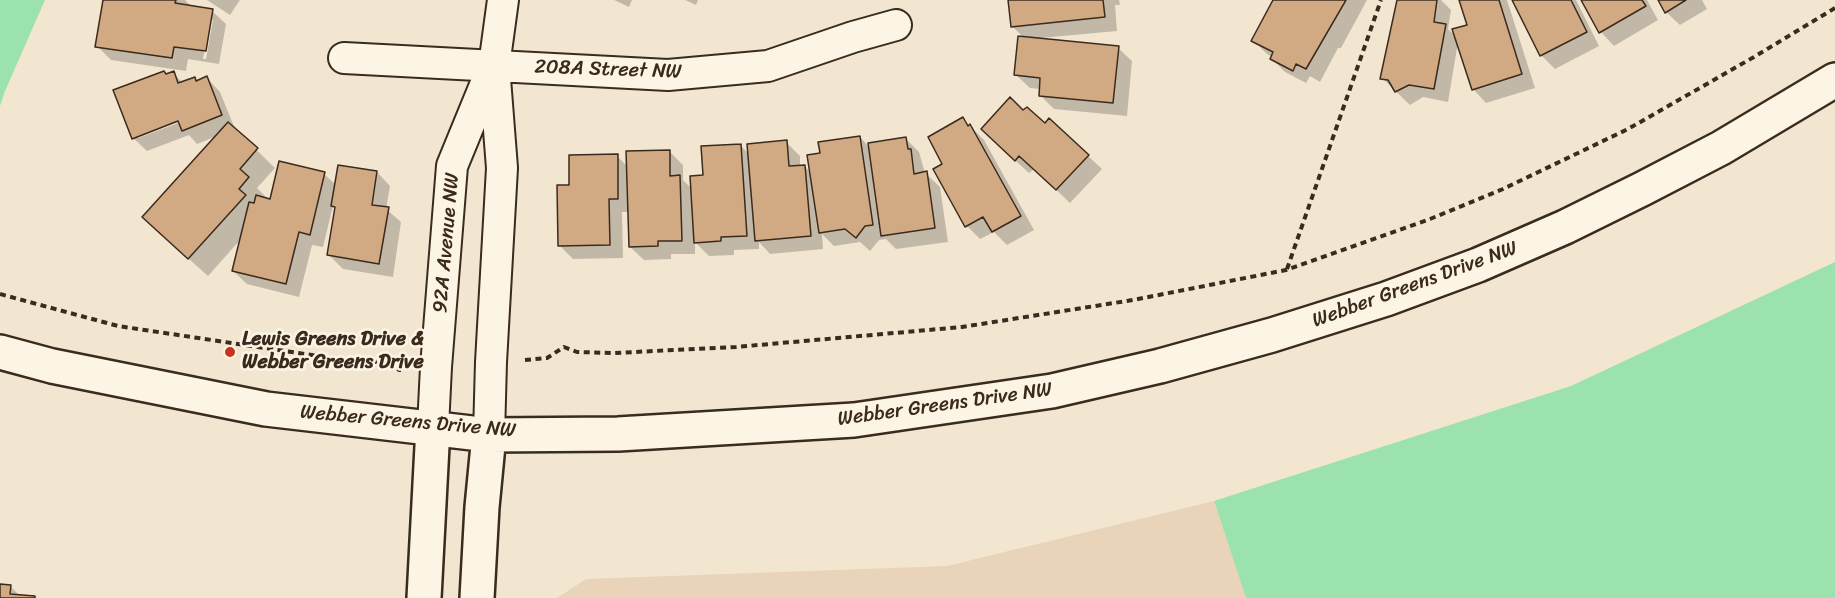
<!DOCTYPE html>
<html>
<head>
<meta charset="utf-8">
<style>
  body { margin:0 }
  canvas { display:block; background:#f3e6d1 }
</style>
</head>
<body>
<canvas width="1835" height="598"></canvas>
<script>
const g = document.querySelector('canvas').getContext('2d');
g.lineJoin = 'round';
function fill(path, color) {
  g.fillStyle = color;
  g.fill(path, 'evenodd');
}
function toPath(rows) {
  const path = new Path2D();
  for (const r of rows) {
    path.moveTo(r[0], r[1]);
    for (let i = 2; i < r.length; i += 2) path.lineTo(r[i], r[i + 1]);
  }
  return path;
}
function trace(path, color, width, dash) {
  g.strokeStyle = color;
  g.lineWidth = width;
  g.lineCap = dash ? 'butt' : 'round';
  g.setLineDash(dash || []);
  g.stroke(path);
}
function label(font, color, halo, rows, align = 'center') {
  g.font = font + ' Sriracha,sans-serif';
  g.lineWidth = 5;
  g.setLineDash([]);
  g.textBaseline = 'middle';
  g.strokeStyle = halo;
  g.fillStyle = color;
  for (const [text, x, y, turn = 0] of rows) {
    g.save();
    g.translate(x, y);
    g.rotate((+turn || 0) * Math.PI / 180);
    g.textAlign = isNaN(turn) ? turn : align;
    if (halo) g.strokeText(text, 0, 0);
    g.fillText(text, 0, 0);
    g.restore();
  }
}
const built = toPath([
  [1214,501,1246,598,557,598,586,579,947,566]
]);
const green = toPath([
  [0,0,45,0,5,91,0,106],
  [1835,262,1835,598,1246,598,1214,501,1571,386]
]);
const shadow = toPath([
  [104,0,185,0,191,6,212,11,226,24,219,64,188,59,186,71,111,60,97,46],
  [210,20,213,20,206,59,203,59],
  [207,0,240,0,230,15],
  [614,0,632,0,629,7],
  [685,0,698,0,696,5],
  [1010,0,1119,0,1120,5,1115,5,1117,31,1041,38,1041,39,1118,48,1132,61,1127,116,1054,109,1040,95,1041,89,1030,88,1016,75,1024,38,1012,26],
  [1275,0,1367,0,1341,48,1338,48,1320,82,1310,76,1306,83,1285,72,1272,59,1272,57,1267,54,1253,40],
  [1399,0,1441,0,1451,10,1448,29,1456,37,1469,26,1460,0,1507,0,1535,88,1486,103,1473,89,1458,42,1448,102,1423,97,1410,105,1382,78],
  [1514,0,1576,0,1599,46,1555,69,1541,55],
  [1582,0,1647,0,1658,20,1614,46,1601,32],
  [1660,0,1702,0,1707,9,1680,25,1666,12],
  [173,73,183,83,195,79,198,82,207,78,220,92,235,129,275,168,257,188,266,197,264,199,271,201,324,174,336,185,377,172,390,186,386,209,401,222,393,277,343,269,329,255,336,210,333,206,323,247,312,245,299,297,247,284,233,271,241,239,208,276,162,235,217,136,197,144,189,135,147,151,133,138,167,75],
  [185,117,186,120,138,138,138,135],
  [1023,112,1088,156,1102,169,1070,203,1034,169,1029,173,996,143],
  [963,119,984,140,1034,230,1007,245,994,232,980,239,967,226,944,164],
  [860,137,870,148,906,139,919,152,925,173,940,187,948,242,896,249,886,239,879,240,870,251,860,242,834,246,822,234,823,249,770,254,759,242,759,249,734,250,734,255,709,256,695,242,695,254,671,254,671,259,644,260,630,247,629,212,622,212,623,258,573,259,559,245,571,186,617,156,628,167,669,151,683,165,683,180,692,189,740,145,750,155,786,142,800,156,800,167,804,166,812,174,822,154],
  [0,586,10,586,20,596,35,598,0,598]
]);
const building = toPath([
  [103,0,176,0,175,3,213,9,206,51,174,47,172,58,95,47,103,0],
  [1008,0,1103,0,1105,17,1011,27,1008,0],
  [1273,0,1346,0,1306,69,1296,64,1293,71,1270,59,1273,52,1251,41,1273,0],
  [1397,0,1437,0,1434,22,1446,24,1434,89,1409,85,1395,92,1388,80,1380,79,1397,0],
  [1459,0,1499,0,1522,74,1472,90,1452,29,1467,25,1459,0],
  [1512,0,1571,0,1587,32,1540,56,1512,0],
  [1581,0,1642,0,1646,6,1599,33,1581,0],
  [1658,0,1686,0,1665,13,1658,0],
  [1018,36,1119,46,1113,103,1039,96,1040,78,1014,75,1018,36],
  [164,71,166,74,174,71,178,83,195,77,196,81,207,76,222,115,182,131,178,121,132,139,113,90,164,71],
  [1010,97,1023,110,1027,107,1045,123,1049,118,1089,155,1056,190,1019,156,1015,161,981,129,1010,97],
  [963,117,968,126,970,124,1021,216,992,232,983,217,965,227,933,169,942,164,928,137,963,117],
  [228,122,258,148,240,169,249,177,239,189,246,195,188,259,142,217,228,122],
  [860,136,873,225,865,226,856,238,845,229,819,233,807,155,820,153,818,142,860,136],
  [906,137,908,149,911,149,914,174,927,171,935,228,881,236,868,143,906,137],
  [787,140,789,166,805,165,811,236,755,241,747,144,787,140],
  [741,144,747,236,721,237,721,241,694,243,690,176,703,175,701,146,741,144],
  [670,150,670,176,680,175,682,241,658,241,658,246,629,247,626,151,670,150],
  [618,154,618,199,609,199,610,245,558,246,557,185,569,185,569,155,618,154],
  [279,161,325,172,310,235,299,232,286,284,232,271,249,202,254,203,256,195,270,199,279,161],
  [338,165,377,171,372,205,389,207,379,264,327,255,335,207,331,206,338,165],
  [0,584,11,585,10,594,35,596,35,598,0,598,0,584]
]);
const path = toPath([
  [1287,269,1381,0],
  [0,294,118,326,365,363,375,362,384,358,399,370,401,370],
  [525,360,547,358,564,347,577,352,614,353,736,347,962,327,1133,300,1286,270,1430,219,1503,189,1628,129,1754,57,1835,8]
]);
const street = toPath([
  [344,58,668,75,768,66,853,37,896,25],
  [433,427,436,367,452,166,491,71],
  [489,435,491,362,502,168,494,66,503,0]
]);
const secondary = toPath([
  [0,352,52,366,266,409,489,435,618,434,854,420,1052,391,1160,366,1272,335,1386,299,1478,265,1565,227,1642,189,1721,148,1835,80],
  [424,598,433,427],
  [477,598,482,507,489,435]
]);
const markers = [
  [230,352,6,"#c8321e"]
];
const streetNames = [
  ["208A Street NW",608,70,2],
  ["92A Avenue NW",447,243,-85],
  ["Webber Greens Drive NW",1415,285,-20],
  ["Webber Greens Drive NW",945,405,-8],
  ["Webber Greens Drive NW",408,422,5]
];
const poiNames = [
  ["Lewis Greens Drive &",242,340],
  ["Webber Greens Drive",242,363]
];
fill(built, '#e9d4ba');
fill(green, '#9be2af');
fill(shadow, '#0003');
fill(building, '#d1a983');
trace(building, '#3b2a1e', 1.5);
trace(street, '#3b2a1e', 34);
trace(secondary, '#3b2a1e', 38);
trace(path, '#3b2a1e', 4, [6, 4.5]);
trace(street, '#fcf5e5', 30);
trace(secondary, '#fcf5e5', 33);
for (const [x, y, r, color] of markers) {
  const dot = new Path2D();
  dot.arc(x, y, r, 0, 2 * Math.PI);
  g.fillStyle = color;
  g.fill(dot);
  trace(dot, '#fcf5e5', 2);
}
label('20px', '#3b2a1e', '#fcf5e5', streetNames);
label('bold 20px', '#3b2a1e', '#fcf5e5', poiNames, 'left');
</script>
</body>
</html>
